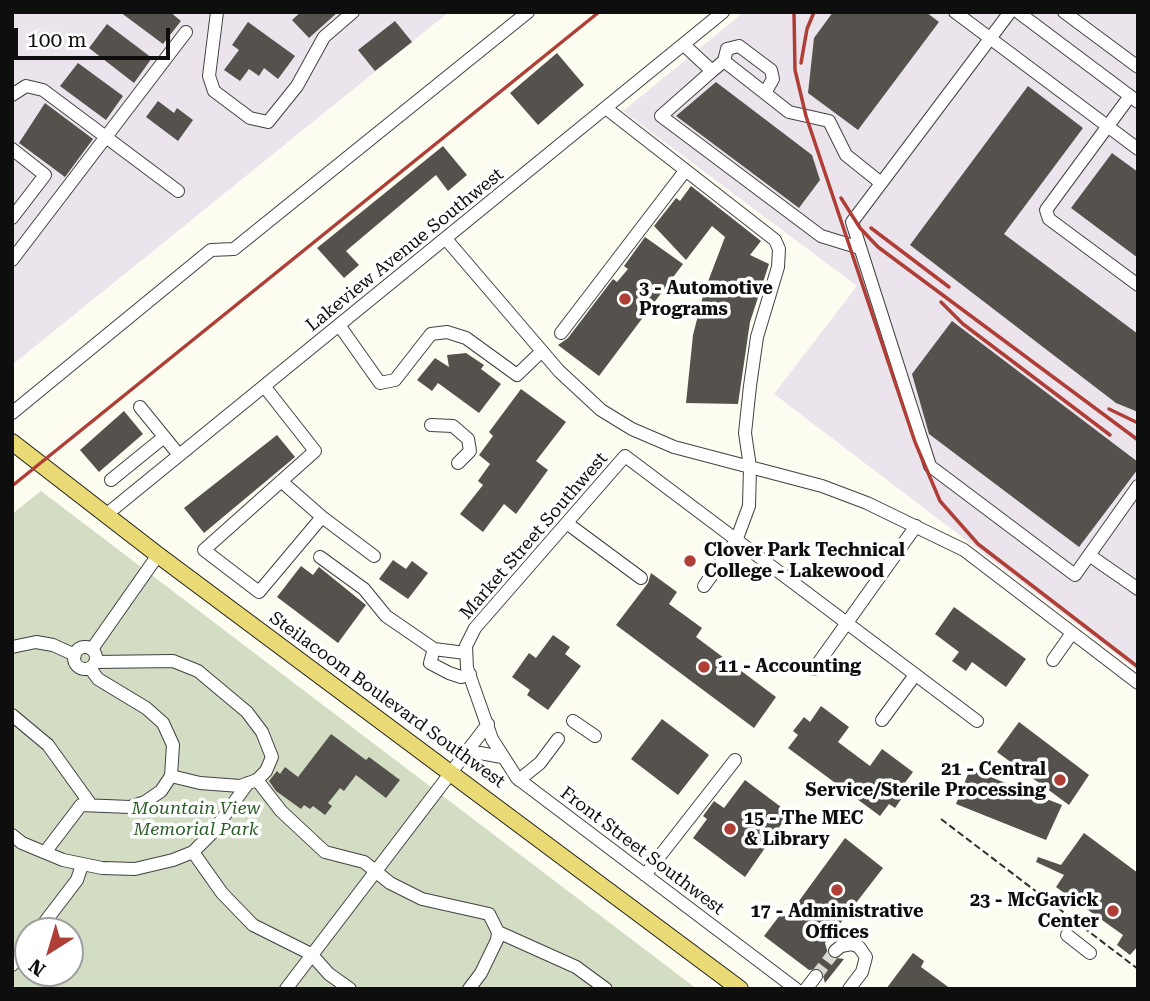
<!DOCTYPE html>
<html>
<head>
<meta charset="utf-8">
<style>
  body { margin:0 }
  #map { position:relative; width:1150px; height:1001px; overflow:hidden; background:#fdfcf1; font-family:"Roboto Serif",serif }
  canvas { display:block }
  .frame { position:absolute; inset:0; border:14px solid #0e0e0e; pointer-events:none }
  .north { position:absolute; left:14px; top:917px; width:70px; height:70px; box-sizing:border-box; background:#fff; border:2px solid #9f9f9f; border-radius:50%; rotate:217deg; font-size:19px; font-weight:700; line-height:28px; text-align:center; color:#0e0e0e }
  .north::after { content:''; display:block; margin:auto; width:24px; height:32px; background:#ae3e36; clip-path:polygon(50% 0,100% 100%,50% 72%,0 100%) }
  .scale { position:absolute; left:14px; top:28px; width:156px; height:32px; box-sizing:border-box; border:4px solid #0e0e0e; border-top:0; padding-left:9px; font-size:21px; line-height:24px; white-space:nowrap; color:#0e0e0e; -webkit-text-stroke:5px #fff; paint-order:stroke }
</style>
</head>
<body>
<div id="map">
<canvas width="1150" height="1001"></canvas>
<div class="frame"></div>
<div class="north">N</div>
<div class="scale">100 m</div>
</div>
<script>
const g = document.querySelector('canvas').getContext('2d');
g.lineJoin = 'round';
function fill(path, color) {
  g.fillStyle = color;
  g.fill(path, 'evenodd');
}
function toPath(rows) {
  const path = new Path2D();
  for (const r of rows) {
    if (r.length === 3) {
      path.moveTo(r[0] + r[2], r[1]);
      path.arc(r[0], r[1], r[2], 0, 2 * Math.PI);
      continue;
    }
    path.moveTo(r[0], r[1]);
    for (let i = 2; i < r.length; i += 2) path.lineTo(r[i], r[i + 1]);
  }
  return path;
}
function trace(path, color, width, dash) {
  g.strokeStyle = color;
  g.lineWidth = width;
  g.lineCap = dash ? 'butt' : 'round';
  g.setLineDash(dash || []);
  g.stroke(path);
}
function label(font, color, halo, rows, align = 'center') {
  g.font = font + ' "Roboto Serif",serif';
  g.lineWidth = 7;
  g.setLineDash([]);
  g.textBaseline = 'middle';
  g.strokeStyle = halo;
  g.fillStyle = color;
  for (const [text, x, y, turn = 0] of rows) {
    g.save();
    g.translate(x, y);
    g.rotate((+turn || 0) * Math.PI / 180);
    g.textAlign = isNaN(turn) ? turn : align;
    if (halo) g.strokeText(text, 0, 0);
    g.fillText(text, 0, 0);
    g.restore();
  }
}
const industrial = toPath([
  [12,12,449,12,12,365],
  [744,12,1138,12,1138,671,774,394,857,286,623,111]
]);
const cemetery = toPath([
  [41,491,697,989,12,989,12,514],
  [28,931,70,931,70,973,28,973]
]);
const building = toPath([
  [120,12,170,12,181,21,163,44],
  [301,12,338,12,309,38,292,20],
  [833,12,926,12,939,22,858,130,808,93,814,38],
  [395,21,412,42,375,71,358,50],
  [248,22,295,56,278,79,264,68,259,76,249,69,240,81,224,70,239,50,232,45],
  [107,24,152,58,134,83,89,48],
  [557,53,584,85,538,125,510,93],
  [78,63,123,96,106,120,60,86],
  [716,82,812,155,820,180,799,208,676,116],
  [1028,86,1083,128,1004,234,1138,334,1138,412,1116,403,910,245],
  [158,101,174,113,177,108,193,120,178,141,146,117],
  [45,103,93,139,65,177,19,143],
  [443,146,467,175,448,191,436,175,346,251,359,265,344,278,317,248],
  [1112,153,1138,172,1138,258,1071,208],
  [691,186,761,241,750,255,769,264,750,322,738,404,686,403,693,335,704,292,725,237,712,226,686,260,654,226,676,198,680,201],
  [645,237,683,264,599,376,558,345,568,338,613,279,617,282,628,269,624,266],
  [952,321,1138,462,1138,469,1079,547,929,434,912,374],
  [466,353,484,365,481,369,501,384,479,413,438,383,432,391,417,380,435,358,449,367,447,355],
  [521,389,566,422,536,461,548,470,516,514,504,504,483,532,460,514,483,485,478,481,490,464,479,455,493,436,489,432],
  [124,411,143,434,99,472,80,450],
  [277,435,295,457,204,533,184,508],
  [393,560,406,569,412,561,428,573,408,599,379,579],
  [301,566,313,575,319,567,366,605,338,643,277,597],
  [651,573,677,592,669,604,702,628,696,637,776,697,754,728,616,625,648,583],
  [954,607,1026,659,1006,687,972,662,966,671,952,661,959,652,935,634],
  [553,635,570,647,565,654,581,666,548,710,527,695,530,690,512,677,529,653,536,658],
  [821,706,849,727,838,742,870,766,882,749,913,772,901,788,906,792,895,808,889,804,880,816,788,748,798,735,793,731,804,717,810,722],
  [662,719,709,755,678,795,631,759],
  [1019,722,1089,775,1069,805,997,752],
  [331,734,366,760,369,757,400,780,386,798,356,775,344,791,340,788,328,803,332,806,325,815,313,806,310,809,304,805,301,809,276,791,269,781,277,771,280,774,285,767,298,777],
  [970,769,1062,805,1046,840,956,804],
  [745,780,789,813,745,877,693,838,707,819,703,816,714,801,724,808],
  [1084,833,1138,873,1138,946,1130,955,1117,945,1123,935,1056,887,1064,875,1036,862,1038,857,1061,865],
  [845,838,883,868,825,943,829,957,844,959,825,983,821,969,809,970,764,936,783,911,788,916],
  [913,953,924,961,921,967,951,989,886,989]
]);
const minorTunnel = toPath([
  [816,976,835,951]
]);
const path = toPath([
  [941,819,1138,969]
]);
const minor = toPath([
  [217,12,209,76,214,91,250,118,268,122,297,86,324,37,353,12],
  [955,12,1138,149],
  [1010,12,852,222,930,466,1075,575,1138,486],
  [1018,12,1138,102],
  [1064,12,1138,67],
  [684,45,712,71,661,116,821,236,860,248],
  [724,61,727,49,739,46,771,70,773,79,765,93],
  [712,71,724,61,789,112,829,121,846,155,881,183],
  [12,95,26,86,43,90,178,191],
  [1130,96,1046,210,1049,219,1138,285],
  [607,109,775,240,779,249,778,267,757,337,750,386,745,433,750,467,749,506,736,541,704,586],
  [12,149,45,175,12,218],
  [446,239,559,371,601,410,632,429,674,447,822,486,867,503,964,550,1138,683],
  [12,260,186,32],
  [339,325,380,383,395,380,431,334,447,332,466,338,517,375,542,351],
  [561,333,685,171],
  [264,386,315,451,204,550,259,592,322,517,374,556],
  [140,407,179,455],
  [12,413,211,250,234,249,528,12],
  [431,425,453,426,468,439,470,451,458,463],
  [111,480,164,437],
  [281,481,322,517],
  [107,514,723,12],
  [568,524,641,578],
  [1089,555,1138,589],
  [320,557,364,589,386,616,434,649,465,653],
  [85,658,11],
  [12,647,36,642,53,645,75,655],
  [92,649,158,555],
  [434,649,430,663,449,673,461,677,470,674],
  [1053,660,1072,633],
  [95,662,173,661,198,671,247,712,262,732,272,757,266,771,257,780,240,786,200,783,171,776],
  [814,669,916,526],
  [12,715,48,745,89,802],
  [882,720,915,675],
  [573,721,595,736],
  [464,755,480,753,502,757],
  [257,780,281,811,325,852,364,862,390,883,422,899,489,914,498,932,497,940,481,973,469,989],
  [519,780,540,763,558,739],
  [12,835,22,843,63,860,102,868,135,869,173,860,193,852,212,833,248,783],
  [46,851,81,805,130,807,145,802,161,791,171,776,173,745,163,723,146,708,98,679,90,668],
  [193,852,222,893,253,925,311,954,329,974,350,989],
  [645,875,735,760],
  [38,931,77,880,82,865],
  [498,932,576,967,606,989],
  [1067,935,1090,953],
  [835,951,841,946,852,944,859,947,866,957,862,972,849,989],
  [12,965,28,944],
  [286,989,488,724],
  [796,989,517,778,492,739,467,668,466,646,475,628,625,456,977,721],
  [806,989,816,976]
]);
const major = toPath([
  [12,442,158,555,740,989]
]);
const rail = toPath([
  [794,12,795,70,806,116,915,442,940,501,978,544,1138,667],
  [801,63,807,29,814,12],
  [841,198,860,228,878,247,1138,440],
  [871,228,949,287],
  [941,302,963,324,1110,435],
  [1109,409,1138,423],
  [12,486,599,12]
]);
const markers = [
  [625,299,7,"#ae3e36"],
  [690,561,7,"#ae3e36"],
  [704,667,7,"#ae3e36"],
  [1060,780,7,"#ae3e36"],
  [730,829,7,"#ae3e36"],
  [837,890,7,"#ae3e36"],
  [1113,911,7,"#ae3e36"]
];
const streetNames = [
  ["Lakeview Avenue Southwest",405,250,-39],
  ["Market Street Southwest",534,536,-49],
  ["Steilacoom Boulevard Southwest",387,700,36],
  ["Front Street Southwest",642,851,37]
];
const poiNames = [
  ["3 - Automotive",639,289],
  ["Programs",639,310],
  ["Clover Park Technical",704,551],
  ["College - Lakewood",704,572],
  ["11 - Accounting",718,667],
  ["21 - Central",1046,770,"right"],
  ["Service/Sterile Processing",1046,791,"right"],
  ["15 - The MEC",744,819],
  ["& Library",744,840],
  ["23 - McGavick",1099,901,"right"],
  ["Center",1099,922,"right"],
  ["17 - Administrative",837,912,"center"],
  ["Offices",837,933,"center"]
];
const parkNames = [
  ["Mountain View",196,809],
  ["Memorial Park",196,830]
];
fill(industrial, '#ece4ec');
fill(cemetery, '#d2ddc4');
fill(building, '#55514c');
trace(minorTunnel, '#d9d8cf', 12, [12, 6]);
trace(minor, '#414141', 14);
trace(major, '#1f1f1f', 18);
trace(path, '#303030', 2, [7, 3.5]);
trace(minor, '#fff', 12);
trace(major, '#e9da75', 16);
trace(rail, '#ae3e36', 3.5);
for (const [x, y, r, color] of markers) {
  const dot = new Path2D();
  dot.arc(x, y, r, 0, 2 * Math.PI);
  g.fillStyle = color;
  g.fill(dot);
  trace(dot, '#fff', 2.5);
}
label('18px', '#0e0e0e', '#fff', streetNames);
label('bold 18px', '#0e0e0e', '#fff', poiNames, 'left');
label('italic 18px', '#2b5e26', '#fff', parkNames);
</script>
</body>
</html>
